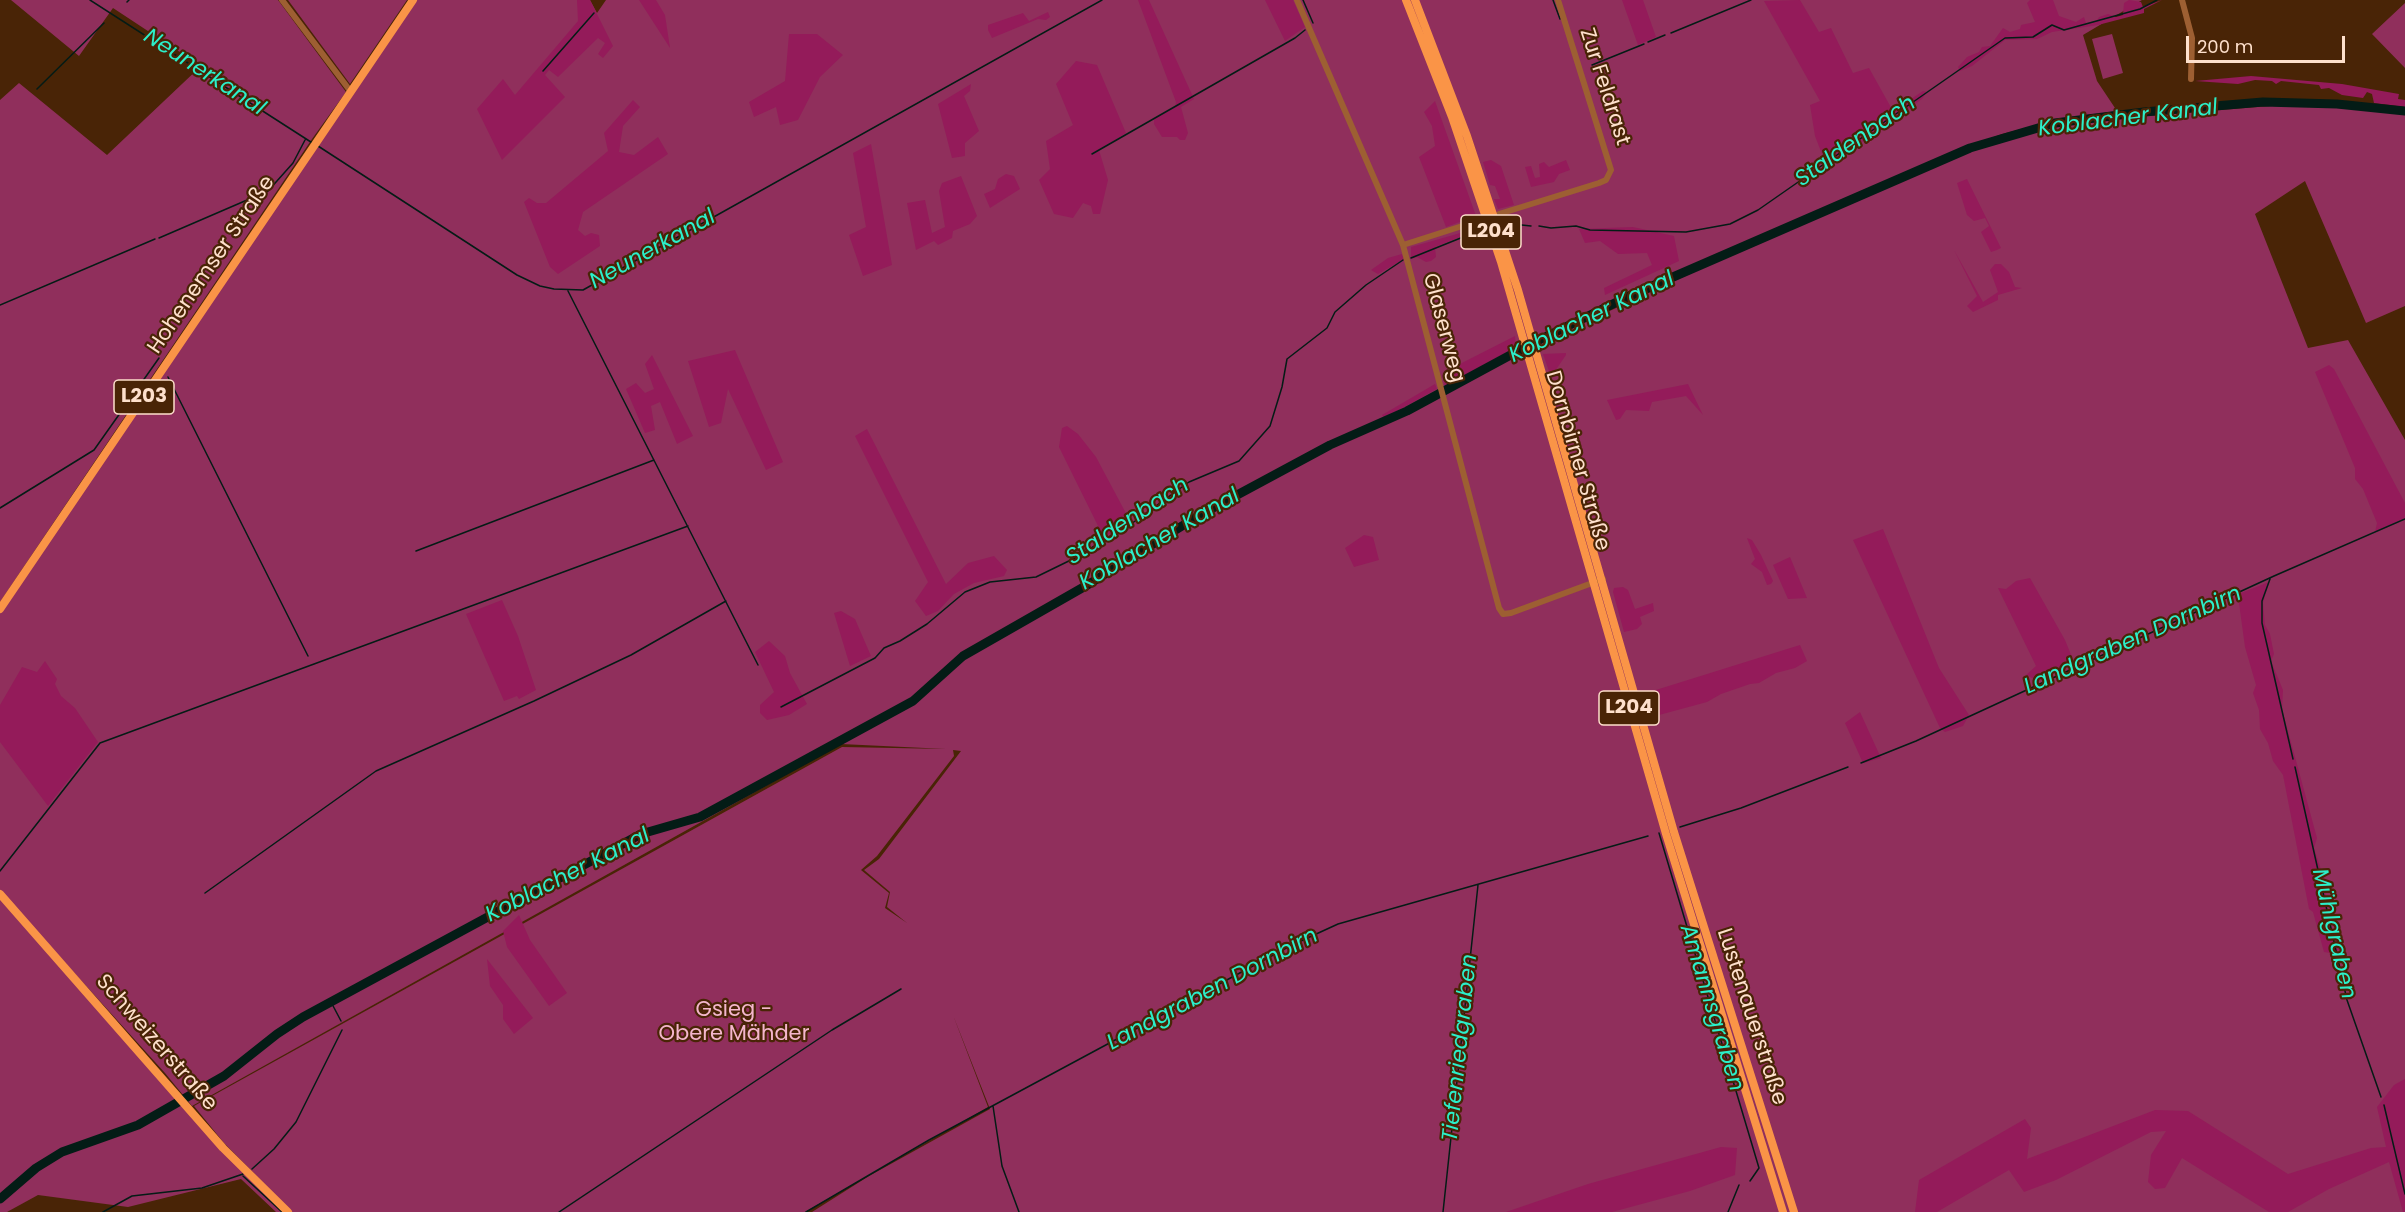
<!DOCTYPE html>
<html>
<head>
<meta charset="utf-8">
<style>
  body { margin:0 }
  #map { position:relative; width:2405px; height:1212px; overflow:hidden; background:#492406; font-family:Poppins,sans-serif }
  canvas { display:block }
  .scale { position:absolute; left:2186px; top:36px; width:159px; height:27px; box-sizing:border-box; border:3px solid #fee0cc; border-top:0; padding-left:8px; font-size:18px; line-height:21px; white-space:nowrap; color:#fee0cc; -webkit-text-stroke:4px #492406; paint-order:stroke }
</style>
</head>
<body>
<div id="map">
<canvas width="2405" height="1212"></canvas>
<div class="scale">200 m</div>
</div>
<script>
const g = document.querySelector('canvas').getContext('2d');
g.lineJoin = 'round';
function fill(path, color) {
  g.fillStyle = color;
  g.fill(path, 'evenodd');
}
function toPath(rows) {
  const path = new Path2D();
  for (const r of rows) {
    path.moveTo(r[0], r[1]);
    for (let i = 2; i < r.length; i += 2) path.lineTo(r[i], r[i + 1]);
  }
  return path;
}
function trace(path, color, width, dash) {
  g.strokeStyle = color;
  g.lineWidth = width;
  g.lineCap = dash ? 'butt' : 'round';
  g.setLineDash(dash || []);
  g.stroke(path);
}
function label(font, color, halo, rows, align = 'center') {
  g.font = font + ' Poppins,sans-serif';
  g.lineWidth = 4.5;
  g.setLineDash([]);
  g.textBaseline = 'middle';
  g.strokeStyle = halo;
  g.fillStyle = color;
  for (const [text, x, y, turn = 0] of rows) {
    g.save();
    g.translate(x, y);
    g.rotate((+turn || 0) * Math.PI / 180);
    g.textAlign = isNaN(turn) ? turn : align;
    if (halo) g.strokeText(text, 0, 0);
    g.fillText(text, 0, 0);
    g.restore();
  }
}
const green = toPath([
  [11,0,278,0,346,92,312,139,0,602,0,100,19,83,107,155,201,66,113,8,79,56],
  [288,0,407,0,350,84],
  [416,0,590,0,597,13,606,0,2142,0,2083,35,2097,81,2117,111,2060,119,2002,134,1948,154,1635,290,1521,345,1523,351,1761,241,1952,158,2014,136,2087,121,2282,105,2365,109,2405,114,2405,306,2366,323,2305,181,2255,214,2308,348,2348,340,2405,440,2405,1212,812,1212,869,1176,990,1109,953,1015,988,1107,805,1212,292,1212,224,1143,194,1106,842,747,946,749,841,744,192,1106,165,1073,0,891,0,605],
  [953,750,961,751,879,859,864,870,890,892,887,907,907,923,885,908,889,893,861,870,877,856,954,756],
  [2405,3,2405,68,2372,34],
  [2112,34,2123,73,2103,79,2092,39],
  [0,899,285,1212,276,1212,241,1179,128,1207,38,1195,7,1212,0,1212]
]);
const forest = toPath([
  [577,0,590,0,613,46,603,58,598,54,605,43,598,38,558,77,549,70,545,75,565,97,502,160,477,109,503,79,515,95,578,21],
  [639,0,656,0,665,15,670,48],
  [1138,0,1149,0,1194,99,1181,107,1188,133,1185,140,1180,140,1177,137,1162,137,1154,124,1154,118,1175,107,1176,102],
  [1265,0,1293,0,1305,27,1285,41],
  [1622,0,1643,0,1656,37,1638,45],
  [1800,0,1819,32,1831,28,1853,73,1869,68,1893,111,1923,91,1927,92,1922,99,1827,167,1815,136,1810,105,1820,101,1764,1],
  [2030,0,2053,0,2059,16,2076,22,2084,17,2086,23,2096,22,2099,17,2108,14,2116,17,2123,15,2124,3,2129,0,2141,2,2143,7,2162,0,2144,9,2144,13,2098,25,2052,32,2037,39,2005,40,1972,66,1960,71,1958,67,1967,57,1979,52,1982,47,1990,46,2003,28,2010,32,2020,29,2021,25,2035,22,2027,3],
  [1048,12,1050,17,1046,20,1038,19,992,38,988,30,988,25,1023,13,1029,21],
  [789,34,817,34,843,55,820,77,798,120,780,125,776,107,754,117,749,102,785,81],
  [1076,61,1097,65,1126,133,1099,150,1108,180,1100,214,1093,214,1091,206,1083,203,1073,218,1054,214,1039,180,1050,169,1046,141,1073,125,1056,84],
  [2251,76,2342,84,2399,94,2398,99,2405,100,2405,107,2374,103,2372,94,2367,92,2363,98,2342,95,2329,88,2321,89,2319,85,2281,81,2276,84,2272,81,2255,80,2238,84,2195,81],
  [971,84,970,91,964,96,979,131,965,143,965,156,952,158,938,104],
  [633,100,640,107,623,126,619,152,634,155,658,137,668,154,583,212,578,230,585,236,591,233,599,235,600,246,558,274,550,267,524,202,529,198,537,203,546,203,608,151,604,133],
  [1435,101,1476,216,1446,227,1419,157,1435,146,1432,126,1424,112],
  [871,144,892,265,863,276,849,235,866,227,853,153],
  [1491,160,1501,166,1514,205,1498,209,1494,199,1500,199,1495,186,1490,185,1483,162],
  [1566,160,1570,170,1559,174,1554,182,1531,187,1525,167,1531,166,1535,178,1540,177,1539,164,1544,162,1549,167],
  [1006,174,1014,176,1020,189,990,208,984,194,995,189,998,179],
  [961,176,977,216,970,224,953,231,952,238,938,245,934,241,916,250,907,203,925,200,932,233,945,227,939,191,942,183],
  [1967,179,2001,248,1997,250,1991,252,1981,232,1989,226,1985,218,1974,221,1967,215,1957,183],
  [1633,227,1674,236,1679,261,1605,295,1604,288,1652,265,1647,253,1618,254,1600,241,1585,243,1579,229],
  [1478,228,1485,236,1465,235,1435,247,1436,257,1431,261,1426,262,1417,257,1411,259,1411,247],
  [1954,250,1983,302,1998,292,1990,270,1995,264,2001,264,2009,272,2015,287,2022,288,1998,295,1998,300,1973,312,1967,306,1977,296],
  [1402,254,1404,259,1378,274,1371,270,1388,258],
  [1515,336,1516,347,1445,386,1442,375,1452,368],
  [735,350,783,462,766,470,728,389,721,423,709,427,688,361],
  [1566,353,1566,355,1551,377,1543,354],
  [652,355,693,436,677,444,660,402,651,406,655,430,645,433,626,389,636,383,645,393,654,389,645,364],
  [2329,365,2334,369,2405,503,2405,519,2375,532,2377,523,2363,489,2355,479,2355,468,2315,372],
  [1435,384,1437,389,1384,418,1382,415],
  [1688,384,1703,415,1686,396,1652,402,1649,411,1626,410,1620,419,1616,420,1607,400],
  [1067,426,1078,434,1096,457,1129,519,1121,531,1103,536,1059,447,1062,428],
  [867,429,946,584,968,563,994,556,1007,570,1004,576,974,583,954,594,938,611,926,616,915,601,928,582,855,436],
  [1883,529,1939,668,1969,715,1963,726,1945,732,1940,728,1853,540],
  [1364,535,1373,537,1379,560,1354,567,1345,548],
  [1747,538,1752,540,1761,555,1773,581,1771,584,1767,585,1762,572,1751,564,1755,559],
  [1790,557,1807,598,1788,599,1773,565],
  [2030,578,2065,640,2074,662,2036,680,2026,675,2036,666,1998,588,2006,589,2016,581],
  [2269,582,2263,603,2265,625,2270,634,2274,654,2271,661,2283,690,2282,709,2317,838,2314,848,2324,879,2327,908,2336,920,2330,923,2333,935,2339,931,2344,942,2336,954,2324,952,2313,912,2309,909,2283,775,2273,761,2268,743,2260,729,2259,710,2253,693,2256,685,2245,647,2239,603,2241,593],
  [1623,587,1628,590,1635,609,1653,603,1654,611,1640,617,1642,624,1637,629,1624,632,1613,592,1614,588],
  [502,600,518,636,536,690,519,699,517,696,504,701,466,614],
  [841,611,855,619,871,656,850,666,834,613],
  [769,641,785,656,790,673,807,704,789,715,767,720,760,713,760,705,774,692,755,652],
  [1800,645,1807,661,1795,668,1776,673,1759,683,1750,684,1721,694,1707,702,1648,718,1643,694],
  [45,661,57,679,55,684,61,696,75,708,98,742,48,806,0,742,0,705,22,667,37,672],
  [1860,712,1881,758,1863,763,1845,723],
  [519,915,530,940,567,993,549,1006,507,947,503,931],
  [487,959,533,1018,514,1034,503,1019,503,1005,490,986],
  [2405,1079,2405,1212,2403,1212,2389,1162,2329,1189,2288,1212,2269,1212,2182,1158,2165,1188,2155,1189,2148,1182,2151,1155,2166,1131,2151,1132,2056,1180,2024,1192,2009,1170,1937,1212,1915,1212,1919,1180,2025,1119,2031,1128,2027,1159,2155,1110,2188,1111,2288,1174,2371,1148,2386,1147,2377,1107,2394,1085],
  [1721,1147,1737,1148,1735,1175,1690,1191,1612,1212,1506,1212,1588,1184]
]);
const stream = toPath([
  [90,0,314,144],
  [1303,0,1313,23],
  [1553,0,1560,19],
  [127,2,129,0],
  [1671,33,1751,0],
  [1648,42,1665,35],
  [1592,65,1644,44],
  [543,71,594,13],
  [37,89,104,23],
  [318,146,517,275,540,286,554,289,583,290,1102,0],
  [1092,154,1295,38,1305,30],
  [1503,223,1531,226],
  [1539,226,1551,228,1576,226,1590,230,1686,232,1730,224,1758,210,2005,38,2033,37,2052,25,2064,30,2140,9,2157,0],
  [159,238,268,191,293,163,305,140],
  [1411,258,1483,229],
  [568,291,758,665],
  [0,305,155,239],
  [168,377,308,656],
  [0,508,94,450,159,358],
  [416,551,654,460],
  [2270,579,2262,601,2262,623,2293,759],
  [781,707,875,658,884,648,900,641,927,624,965,592,990,582,1036,577,1077,557,1112,535,1118,524,1131,524,1189,482,1239,461,1270,426,1282,387,1287,359,1327,328,1335,312,1366,285,1403,260],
  [1861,763,1916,741,2274,576,2405,519],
  [2295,767,2347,1000,2381,1097],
  [1680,827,1741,808,1848,767],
  [1659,833,1759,1168,1750,1181],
  [0,871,100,743,688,526],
  [205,893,376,771,534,701,631,655,726,601],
  [331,1002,341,1021],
  [2384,1105,2405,1194],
  [993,1106,1002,1166,1019,1212],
  [252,1169,274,1149,296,1122,342,1030],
  [243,1176,282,1212],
  [103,1212,132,1196,202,1188,243,1174],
  [559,1212,832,1030,901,989],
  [806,1212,929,1140,1290,946,1338,924,1648,836],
  [1443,1212,1478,885],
  [1728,1212,1739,1185]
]);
const river = toPath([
  [0,1199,36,1168,62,1152,138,1125,224,1076,277,1034,303,1017,641,834,700,817,913,701,963,656,1089,584,1198,516,1330,445,1407,411,1529,345,1627,297,1970,148,2055,123,2144,112,2263,102,2337,104,2405,111]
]);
const minor = toPath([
  [282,0,351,92],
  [1297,0,1403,245,1499,608,1503,614,1511,613,1603,579],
  [2182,0,2192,38,2191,79],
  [1499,214,1599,183,1606,180,1611,170,1558,0],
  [1403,245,1481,220]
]);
const major = toPath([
  [1406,0,1452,117,1501,262,1666,834,1783,1212],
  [1415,0,1467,136,1518,290,1674,832,1794,1212],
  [0,609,413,0],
  [0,894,223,1148,288,1212]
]);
const shields = [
  [1491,232,60],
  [144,397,60],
  [1629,708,60]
];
const shieldNames = [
  ["L204",1491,232],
  ["L203",144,397],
  ["L204",1629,708]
];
const streetNames = [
  ["Zur Feldrast",1604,87,72],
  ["Hohenemser Straße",212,265,-56],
  ["Glaserweg",1443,328,75],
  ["Dornbirner Straße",1577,461,74],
  ["Lustenauerstraße",1751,1017,72],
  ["Schweizerstraße",156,1043,49]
];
const parkNames = [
  ["Gsieg -",734,1011],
  ["Obere Mähder",734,1035]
];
const waterNames = [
  ["Neunerkanal",204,73,33],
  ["Koblacher Kanal",2128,119,-7],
  ["Staldenbach",1856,142,-35],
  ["Neunerkanal",653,250,-29],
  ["Koblacher Kanal",1592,318,-26],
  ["Staldenbach",1128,522,-33],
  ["Koblacher Kanal",1160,540,-30],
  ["Landgraben Dornbirn",2133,641,-24],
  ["Koblacher Kanal",568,876,-27],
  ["Mühlgraben",2333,934,77],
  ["Landgraben Dornbirn",1213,990,-28],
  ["Amannsgraben",1711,1008,73],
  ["Tiefenriedgraben",1461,1048,-84]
];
fill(green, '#902f5c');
fill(forest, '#941b5a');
trace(stream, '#041c16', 1.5);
trace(river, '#041c16', 9);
trace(minor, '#9d5f32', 6);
trace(major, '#fa9447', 8);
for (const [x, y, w] of shields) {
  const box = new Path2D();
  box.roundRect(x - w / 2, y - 17, w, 34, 4.5);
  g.fillStyle = '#492406';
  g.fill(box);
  trace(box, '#fee0cc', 1.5);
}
label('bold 20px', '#fee0cc', null, shieldNames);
label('21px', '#fee0cc', '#492406', streetNames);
label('21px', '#f4b6cd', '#492406', parkNames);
label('italic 22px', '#2bf0ca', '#492406', waterNames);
</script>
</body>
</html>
